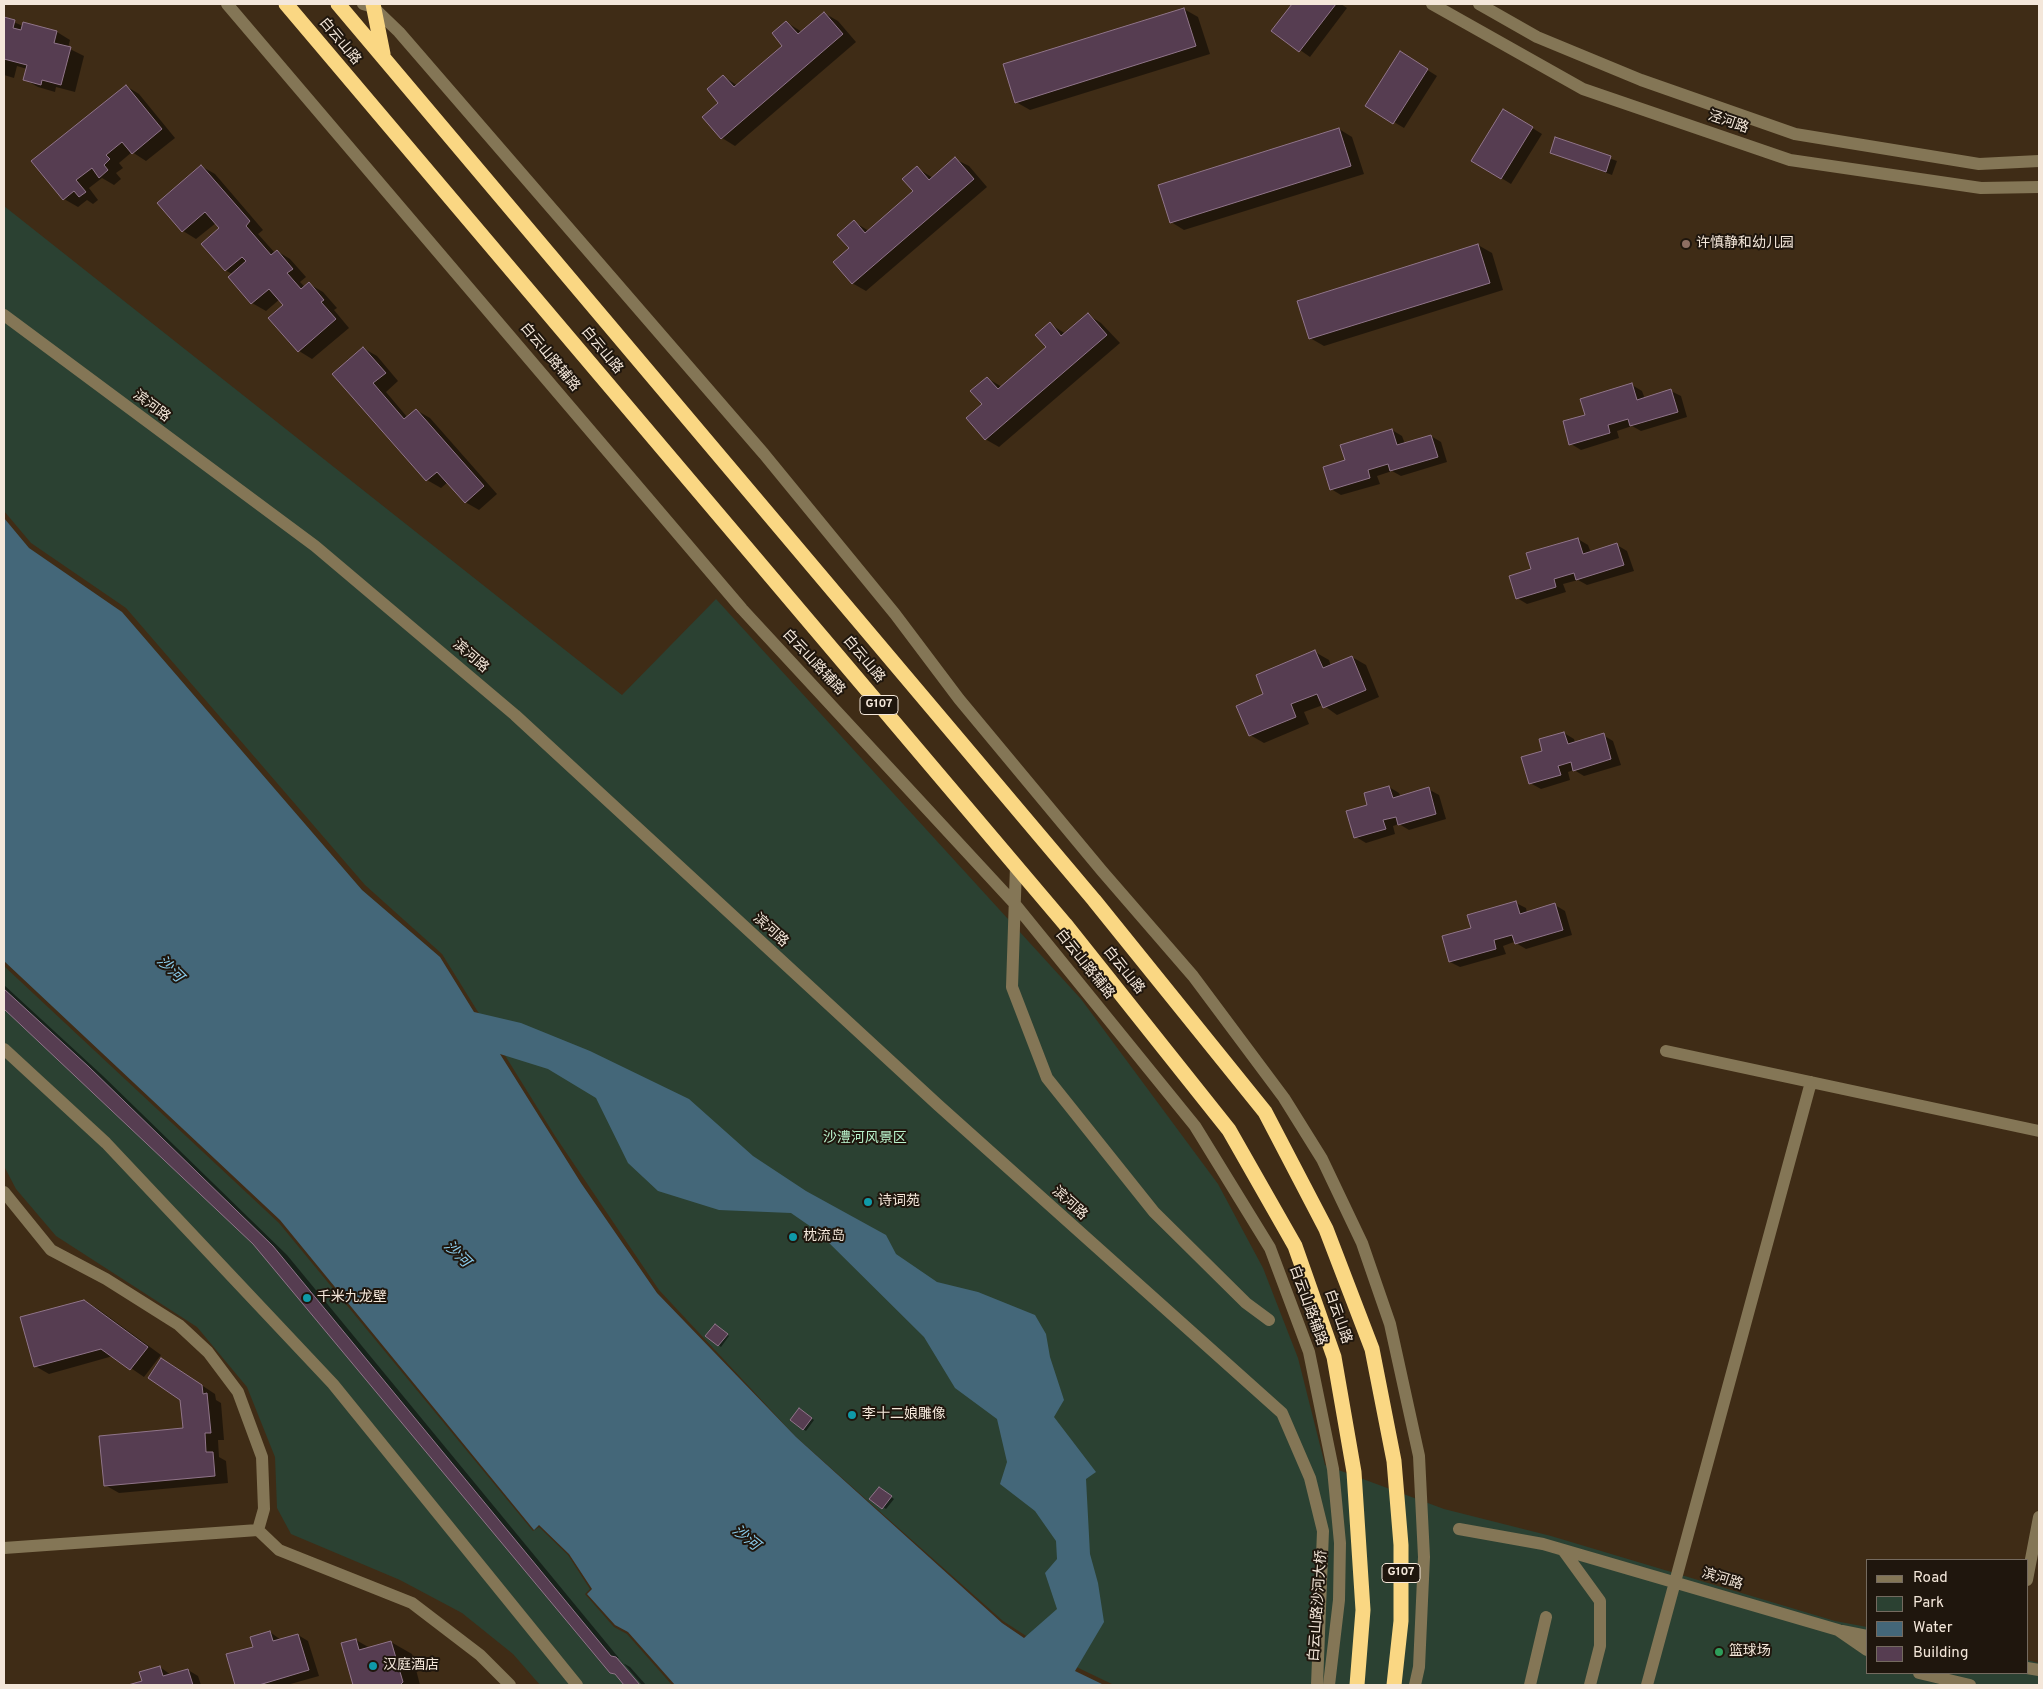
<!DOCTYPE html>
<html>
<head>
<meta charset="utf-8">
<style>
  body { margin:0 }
  #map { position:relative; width:2043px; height:1689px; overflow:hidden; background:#3f2c16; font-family:Overpass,sans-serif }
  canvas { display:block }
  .frame { position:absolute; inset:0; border:5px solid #f4e7da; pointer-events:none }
  .legend { position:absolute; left:1866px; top:1559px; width:162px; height:115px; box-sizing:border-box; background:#1f160d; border:1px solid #746a5f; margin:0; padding:6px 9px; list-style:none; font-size:15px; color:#f4e7da }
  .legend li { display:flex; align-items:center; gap:10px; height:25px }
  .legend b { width:25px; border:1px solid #746a5f }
</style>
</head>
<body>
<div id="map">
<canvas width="2043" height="1689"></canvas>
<div class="frame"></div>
<ul class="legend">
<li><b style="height:6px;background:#847656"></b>Road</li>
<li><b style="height:14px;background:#2b4132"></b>Park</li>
<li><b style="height:14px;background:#446779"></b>Water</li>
<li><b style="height:14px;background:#563d51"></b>Building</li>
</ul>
</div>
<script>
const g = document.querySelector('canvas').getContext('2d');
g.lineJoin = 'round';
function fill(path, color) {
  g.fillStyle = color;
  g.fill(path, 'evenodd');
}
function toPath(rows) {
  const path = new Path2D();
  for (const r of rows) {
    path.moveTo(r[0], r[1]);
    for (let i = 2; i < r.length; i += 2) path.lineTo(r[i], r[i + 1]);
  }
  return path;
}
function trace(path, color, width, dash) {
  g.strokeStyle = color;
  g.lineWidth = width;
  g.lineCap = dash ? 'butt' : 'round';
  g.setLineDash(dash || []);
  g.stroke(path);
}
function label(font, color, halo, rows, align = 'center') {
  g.font = font + ' Overpass,"Noto Sans SC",sans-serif';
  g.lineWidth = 4;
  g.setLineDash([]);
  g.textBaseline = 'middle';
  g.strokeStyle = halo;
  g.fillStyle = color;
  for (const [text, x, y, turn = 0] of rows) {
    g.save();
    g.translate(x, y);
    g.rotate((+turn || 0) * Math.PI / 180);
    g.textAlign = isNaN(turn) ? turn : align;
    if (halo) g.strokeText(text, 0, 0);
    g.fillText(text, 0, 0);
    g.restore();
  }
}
const green = toPath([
  [4,206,622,695,716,599,1081,999,1218,1184,1263,1268,1298,1358,1325,1465,1444,1509,1551,1536,1835,1621,1867,1627,1867,1673,2027,1673,2027,1660,2039,1663,2039,1685,1114,1685,1068,1663,1003,1621,796,1437,659,1290,555,1136,442,954,365,885,126,608,31,543,4,511],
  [4,966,279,1223,533,1531,539,1527,568,1555,590,1589,585,1594,614,1627,627,1634,672,1685,540,1685,513,1654,462,1613,400,1580,291,1534,277,1508,275,1457,247,1387,197,1327,56,1236,16,1189,4,1166]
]);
const water = toPath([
  [4,518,29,548,122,612,362,890,440,957,474,1012,521,1023,590,1051,689,1099,753,1156,806,1191,886,1235,896,1254,937,1282,978,1292,1035,1315,1046,1334,1050,1357,1064,1400,1054,1417,1096,1472,1086,1479,1090,1554,1098,1583,1104,1622,1075,1671,1104,1685,675,1685,628,1632,615,1625,587,1594,592,1589,569,1554,539,1525,534,1530,280,1220,4,961],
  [500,1054,548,1069,596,1098,628,1163,658,1191,719,1210,791,1213,817,1231,924,1337,955,1388,997,1419,1007,1462,1000,1484,1035,1511,1056,1541,1057,1559,1045,1573,1057,1609,1024,1638,1002,1623,796,1437,657,1293,581,1183]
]);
const shadow = toPath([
  [1294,4,1341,4,1347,8,1310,57,1273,31],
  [1184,9,1198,17,1210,54,1030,110,1016,102],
  [824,13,838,21,856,42,735,146,722,138,720,103,723,76,738,86,784,46,786,22,802,32],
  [4,18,23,26,24,23,57,32,70,40,68,48,84,56,75,92,56,87,55,92,38,87,24,79,27,69,17,66,14,78,4,75],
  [1410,59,1437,76,1404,128,1367,106],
  [126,86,139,94,175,138,146,161,132,152,119,163,123,168,116,173,121,179,114,185,102,178,89,188,98,200,93,204,87,200,78,207,64,199,33,161],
  [1513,116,1542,134,1511,184,1472,160],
  [1339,129,1352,137,1364,174,1184,230,1171,222],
  [1556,139,1617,161,1612,175,1551,152],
  [955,159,969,166,987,187,866,291,852,283,851,248,854,222,869,231,915,191,917,168,933,178],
  [201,166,215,174,263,230,258,234,275,253,277,251,290,259,306,277,300,282,305,287,309,284,323,292,337,308,334,310,349,328,312,359,299,351,285,305,280,299,266,311,252,303,232,274,225,270,221,228,216,223,196,239,183,231],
  [1478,245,1492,253,1503,290,1324,346,1310,338],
  [1088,315,1101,323,1120,343,999,447,985,439,984,404,987,378,1002,387,1048,347,1050,324,1066,334],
  [363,348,377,356,398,381,386,392,408,418,416,410,430,418,497,494,479,510,465,502,448,482,441,488,427,480,333,374],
  [1632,385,1642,391,1645,399,1671,391,1681,396,1687,417,1641,431,1632,426,1617,431,1619,438,1581,450,1571,444,1586,416],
  [1392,430,1402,436,1405,444,1431,436,1441,442,1447,462,1401,476,1392,471,1377,476,1380,484,1341,495,1331,489],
  [1578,539,1588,545,1591,553,1617,545,1627,551,1634,571,1587,585,1578,580,1563,584,1566,592,1527,604,1517,598,1533,570],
  [1315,652,1329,660,1331,666,1352,657,1366,665,1379,697,1337,715,1323,705,1304,712,1309,724,1264,743,1250,735,1265,695],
  [1564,733,1574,739,1575,743,1603,735,1613,741,1621,765,1584,776,1574,770,1568,772,1570,780,1541,789,1530,783,1544,752],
  [1389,787,1399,793,1401,797,1428,789,1439,795,1446,819,1409,830,1399,824,1393,826,1395,834,1366,843,1356,837,1369,806],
  [1516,903,1526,908,1527,913,1555,905,1565,911,1572,935,1526,949,1514,942,1503,946,1506,954,1460,967,1450,962],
  [4,985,103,1076,287,1255,623,1663,630,1667,646,1685,642,1685,619,1658,615,1658,638,1685,626,1685,619,1677,611,1672,254,1243,4,1007],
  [84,1301,98,1309,161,1355,144,1377,113,1356,49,1374,35,1366],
  [718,1327,729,1336,721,1347,707,1336],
  [162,1359,215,1394,216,1400,221,1403,224,1440,218,1440,219,1457,226,1461,228,1483,119,1493,105,1485,184,1429,181,1399],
  [802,1411,814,1420,806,1431,803,1429],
  [882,1490,894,1499,886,1509,871,1499],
  [270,1632,281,1640,298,1635,308,1641,319,1676,287,1685,236,1685,228,1655,254,1647],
  [356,1640,370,1648,391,1642,412,1654,420,1685,354,1685,343,1644],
  [160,1667,171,1675,188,1670,198,1676,201,1685,132,1685,144,1682]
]);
const building = toPath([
  [1292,4,1336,4,1299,52,1271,31,1292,4],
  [1184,8,1196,46,1015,103,1003,64,1184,8],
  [824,12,843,34,721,139,702,117,718,103,707,89,723,75,734,87,782,46,772,33,786,21,798,34,824,12],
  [4,17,15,20,13,28,21,30,23,22,57,31,54,43,71,47,61,85,42,80,41,85,23,80,27,65,4,59,4,17],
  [1400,51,1428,69,1393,124,1365,106,1400,51],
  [126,85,162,129,132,154,122,142,106,155,110,159,104,165,108,170,99,178,92,168,76,180,86,192,79,197,74,191,63,200,31,161,126,85],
  [1503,109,1533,127,1501,179,1471,161,1503,109],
  [1339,128,1351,166,1170,223,1158,185,1339,128],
  [1555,137,1611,156,1606,172,1550,153,1555,137],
  [955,157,974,179,852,284,833,262,849,248,837,235,854,220,865,233,913,191,902,179,917,166,929,180,955,157],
  [201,165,250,221,246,226,271,255,277,250,293,269,287,273,301,289,309,282,324,300,321,302,336,319,298,352,268,318,283,305,269,289,251,304,228,277,246,261,242,257,225,271,201,244,219,228,205,212,182,232,157,203,201,165],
  [1478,244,1490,283,1309,339,1297,301,1478,244],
  [1088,313,1107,335,985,440,966,418,982,404,970,391,987,377,998,389,1046,347,1035,335,1050,322,1061,336,1088,313],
  [363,347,386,373,373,383,404,419,416,409,484,486,465,503,437,472,426,481,332,374,363,347],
  [1632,383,1637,400,1671,389,1678,412,1630,426,1628,419,1608,425,1610,433,1569,445,1563,421,1585,415,1580,399,1632,383],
  [1392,429,1397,445,1431,435,1438,457,1390,471,1388,464,1368,470,1370,478,1330,490,1323,467,1345,460,1340,445,1392,429],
  [1578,538,1583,554,1617,543,1624,565,1576,580,1574,573,1554,579,1556,587,1516,599,1509,576,1531,569,1526,553,1578,538],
  [1315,650,1323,668,1352,656,1366,690,1323,708,1317,694,1291,704,1296,717,1249,736,1236,706,1263,694,1256,675,1315,650],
  [1564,732,1568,744,1604,733,1611,759,1573,771,1571,762,1558,766,1561,775,1529,784,1521,757,1542,751,1539,739,1564,732],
  [1389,786,1393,798,1429,787,1436,814,1398,825,1396,817,1383,820,1386,829,1354,838,1346,811,1367,805,1364,793,1389,786],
  [1516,901,1520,914,1555,903,1563,930,1515,944,1512,935,1494,940,1496,949,1449,962,1442,936,1471,928,1467,915,1516,901],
  [4,989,89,1067,273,1246,611,1656,616,1657,640,1685,624,1685,615,1674,610,1673,253,1244,4,1009,4,989],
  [84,1300,148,1347,130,1370,101,1349,34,1367,20,1317,84,1300],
  [715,1324,728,1334,718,1346,705,1336,715,1324],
  [161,1358,202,1385,203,1394,207,1393,211,1433,205,1433,206,1452,213,1452,215,1476,104,1486,99,1436,183,1428,180,1400,148,1378,161,1358],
  [799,1408,812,1418,803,1430,790,1420,799,1408],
  [879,1487,892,1496,882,1509,869,1499,879,1487],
  [270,1631,273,1641,298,1634,309,1670,259,1685,235,1685,226,1654,253,1647,250,1637,270,1631],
  [356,1639,359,1650,391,1641,403,1682,400,1685,353,1685,341,1643,356,1639],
  [160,1666,163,1676,188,1669,193,1685,128,1685,142,1681,139,1672,160,1666]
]);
const minor = toPath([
  [227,4,742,609,1014,903,1195,1126,1270,1248,1309,1352,1333,1469,1340,1543,1339,1600,1329,1685],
  [363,4,373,7,399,32,764,454,895,614,959,699,1102,871,1193,976,1284,1098,1322,1159,1362,1243,1390,1324,1419,1456,1424,1557,1419,1667,1415,1685],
  [1432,4,1583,89,1790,160,1981,188,2039,187],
  [1479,4,1537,37,1641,80,1795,134,1979,164,2039,161],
  [4,315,315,546,515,715,938,1105,1282,1413,1310,1478,1323,1531,1317,1685],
  [1016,866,1012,987,1047,1078,1154,1212,1246,1303,1269,1320],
  [4,1049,106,1143,333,1384,577,1685],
  [1666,1051,2039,1131],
  [4,1192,51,1250,106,1279,179,1325,208,1352,238,1392,262,1457,264,1509,258,1530],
  [1459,1529,1543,1544,1838,1630,1867,1650],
  [4,1548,258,1530,279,1550,412,1603,480,1655,510,1685],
  [1563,1550,1600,1601,1600,1646,1590,1685],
  [2027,1580,2039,1517],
  [1842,1631,1867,1636],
  [2027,1668,2039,1670],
  [1919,1673,1970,1685],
  [1530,1685,1546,1617],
  [1647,1685,1811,1082]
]);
const highway = toPath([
  [286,4,1065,924,1229,1130,1295,1246,1334,1357,1354,1472,1363,1610,1357,1685],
  [338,4,1094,900,1265,1112,1326,1229,1372,1349,1394,1461,1401,1545,1401,1621,1394,1685],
  [373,4,383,54]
]);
const markers = [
  [1686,244,5,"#8d6e63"],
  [868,1202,5,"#0f9aa8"],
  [793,1237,5,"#0f9aa8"],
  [307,1298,5,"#0f9aa8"],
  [852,1415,5,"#0f9aa8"],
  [1719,1652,5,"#2e9e5b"],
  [373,1666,5,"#0f9aa8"]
];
const shields = [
  [879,705,38],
  [1401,1573,38]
];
const shieldNames = [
  ["G107",879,705],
  ["G107",1401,1573]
];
const streetNames = [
  ["白云山路",339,42,50],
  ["泾河路",1728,123,19],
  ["白云山路",601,351,50],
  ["白云山路辅路",549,358,50],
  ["滨河路",151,407,37],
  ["滨河路",470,657,41],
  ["白云山路",863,660,50],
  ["白云山路辅路",813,663,47],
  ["滨河路",770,931,42],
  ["白云山路辅路",1084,965,51],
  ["白云山路",1123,971,51],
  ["滨河路",1069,1204,42],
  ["白云山路辅路",1307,1306,70],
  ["白云山路",1337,1317,71],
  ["滨河路",1722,1580,17],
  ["白云山路沙河大桥",1319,1606,-86]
];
const poiNames = [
  ["许慎静和幼儿园",1696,244],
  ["诗词苑",878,1202],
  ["枕流岛",803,1237],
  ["千米九龙壁",317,1298],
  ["李十二娘雕像",862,1415],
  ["篮球场",1729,1652],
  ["汉庭酒店",383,1666]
];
const parkNames = [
  ["沙澧河风景区",865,1139]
];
const waterNames = [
  ["沙河",169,970,45],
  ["沙河",456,1255,45],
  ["沙河",745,1539,39]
];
fill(green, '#2b4132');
fill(water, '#446779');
fill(shadow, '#0007');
fill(building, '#563d51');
trace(building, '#90758a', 1);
trace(minor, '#847656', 12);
trace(highway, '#fad783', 15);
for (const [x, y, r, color] of markers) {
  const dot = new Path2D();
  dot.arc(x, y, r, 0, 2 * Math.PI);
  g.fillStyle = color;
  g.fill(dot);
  trace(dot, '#1f160d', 2);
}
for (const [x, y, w] of shields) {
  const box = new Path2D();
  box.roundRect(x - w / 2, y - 9.5, w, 19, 4);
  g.fillStyle = '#1f160d';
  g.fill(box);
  trace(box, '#f4e7da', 1);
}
label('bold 12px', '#f4e7da', null, shieldNames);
label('14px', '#f4e7da', '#1f160d', streetNames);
label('14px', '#f4e7da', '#1f160d', poiNames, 'left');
label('14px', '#baf4cd', '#1f160d', parkNames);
label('italic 15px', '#89caea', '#1f160d', waterNames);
</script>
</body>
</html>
